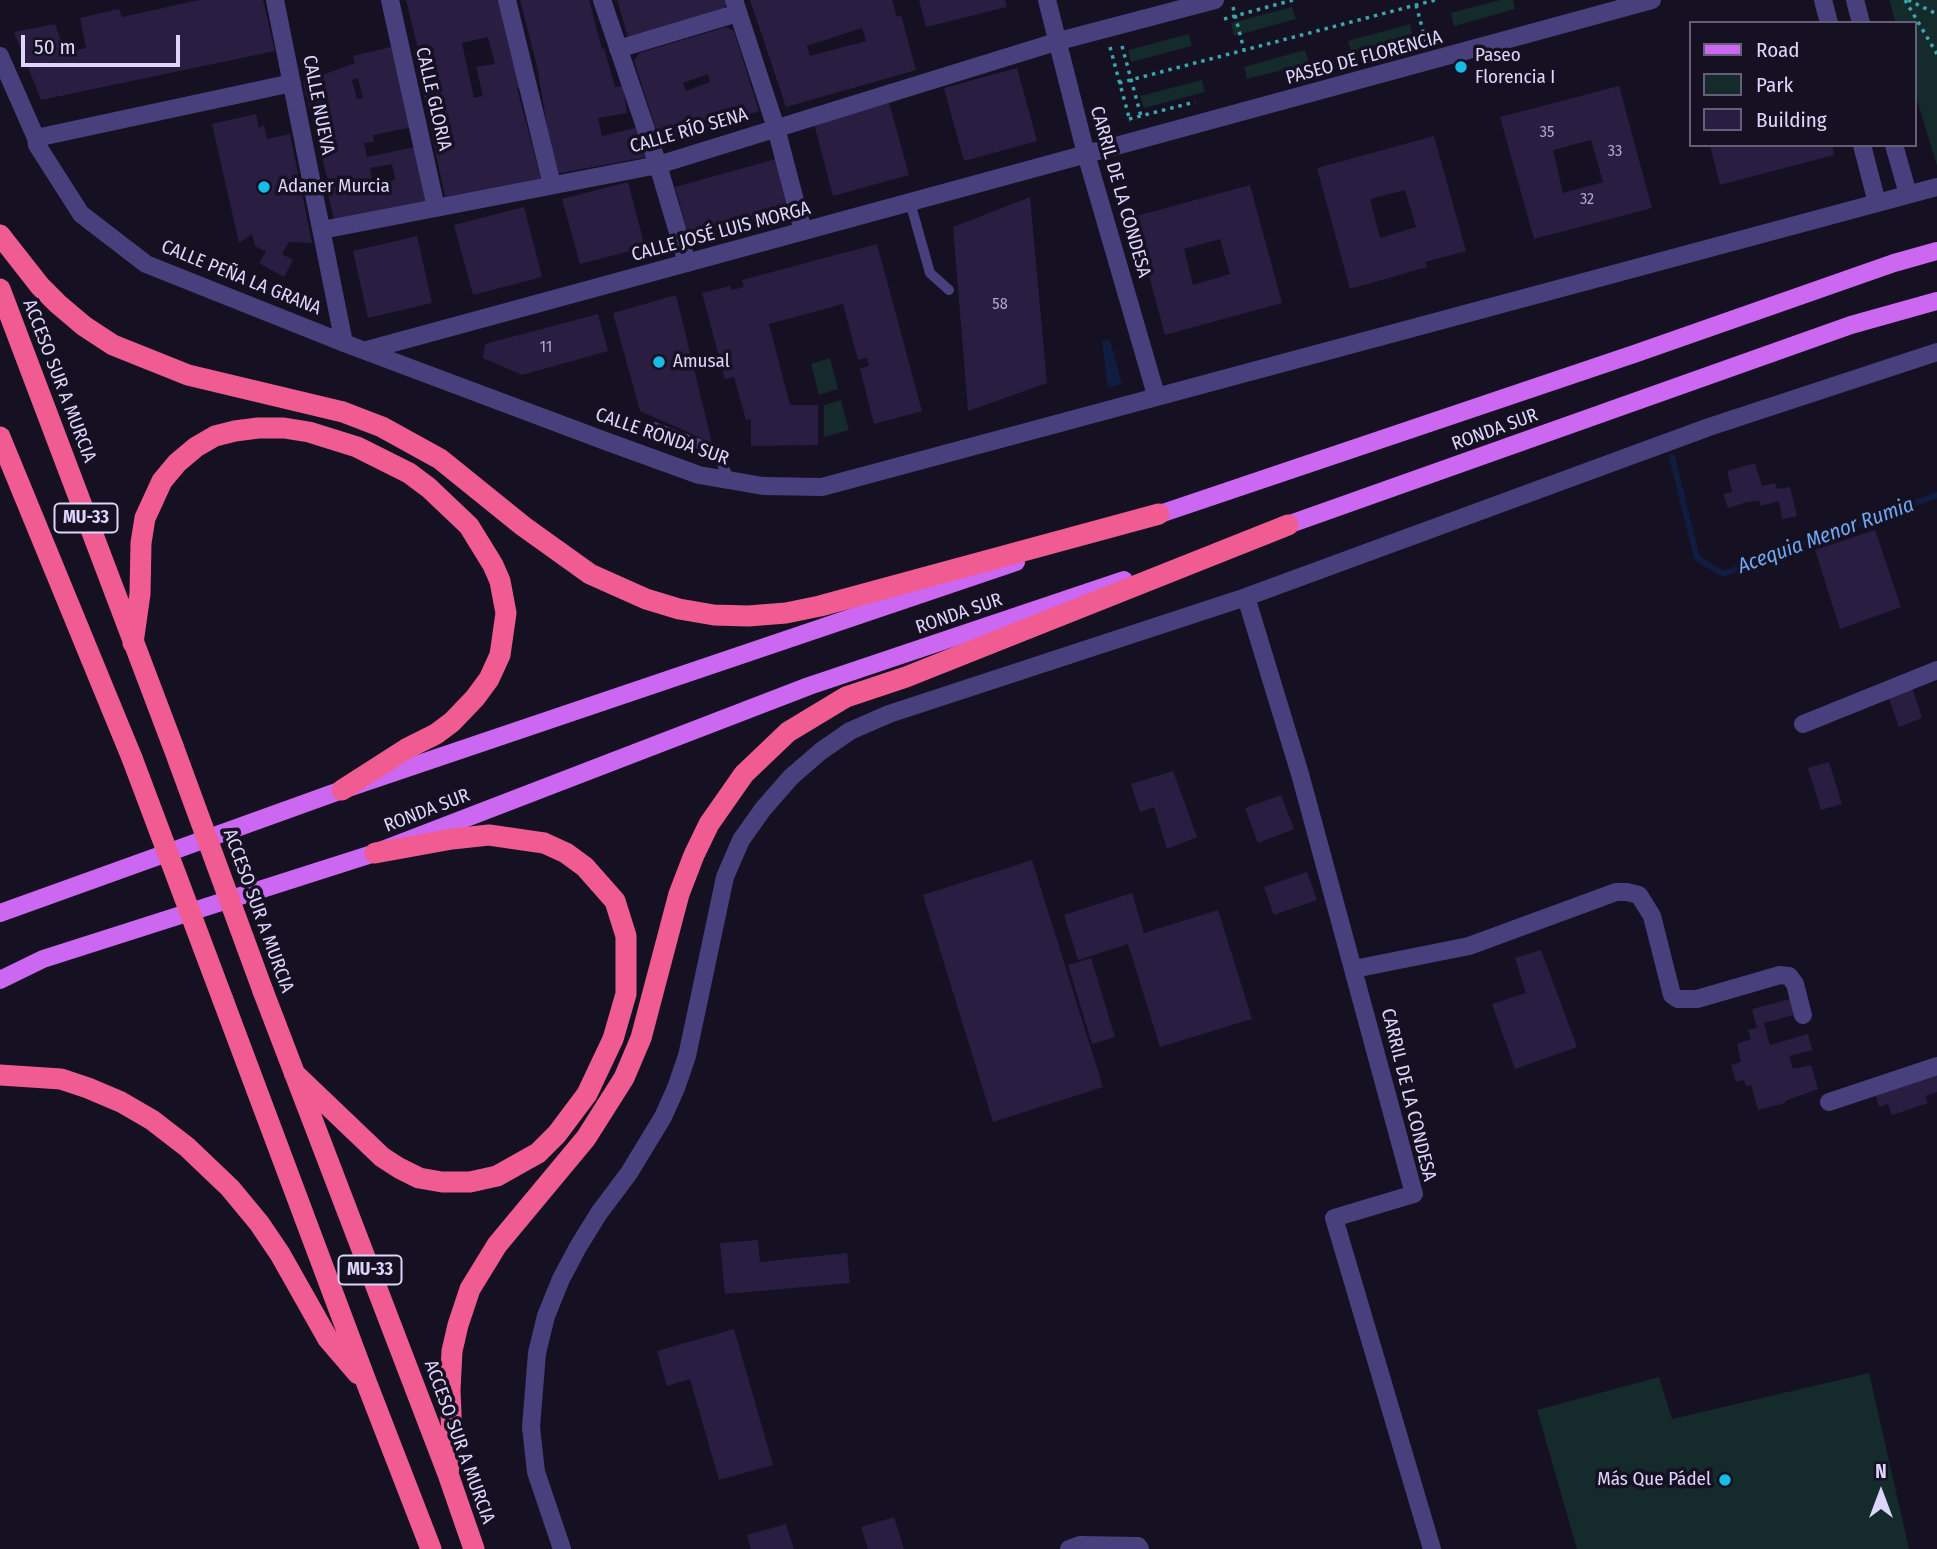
<!DOCTYPE html>
<html>
<head>
<meta charset="utf-8">
<style>
  body { margin:0 }
  #map { position:relative; width:1937px; height:1549px; overflow:hidden; background:#151022; font-family:"Fira Sans Condensed",sans-serif }
  canvas { display:block }
  .legend { position:absolute; left:1689px; top:21px; width:228px; height:126px; box-sizing:border-box; background:#151022; border:2px solid #655f79; margin:0; padding:9px 12px; list-style:none; font-size:21px; color:#ded5fb }
  .legend li { display:flex; align-items:center; gap:14px; height:35px }
  .legend b { width:35px; border:2px solid #655f79 }
  .north { position:absolute; left:1846px; top:1458px; width:70px; height:70px; -webkit-text-stroke:5px #151022; paint-order:stroke; rotate:0deg; font-size:19px; font-weight:700; line-height:28px; text-align:center; color:#ded5fb }
  .north::after { content:''; display:block; margin:auto; width:24px; height:32px; background:#ded5fb; clip-path:polygon(50% 0,100% 100%,50% 72%,0 100%) }
  .scale { position:absolute; left:21px; top:35px; width:159px; height:32px; box-sizing:border-box; border:4px solid #ded5fb; border-top:0; padding-left:9px; font-size:21px; line-height:24px; white-space:nowrap; color:#ded5fb; -webkit-text-stroke:5px #151022; paint-order:stroke }
</style>
</head>
<body>
<div id="map">
<canvas width="1937" height="1549"></canvas>
<ul class="legend">
<li><b style="height:9px;background:#cc67f1"></b>Road</li>
<li><b style="height:19px;background:#142a2b"></b>Park</li>
<li><b style="height:19px;background:#291e41"></b>Building</li>
</ul>
<div class="north">N</div>
<div class="scale">50 m</div>
</div>
<script>
const g = document.querySelector('canvas').getContext('2d');
g.lineJoin = 'round';
function fill(path, color) {
  g.fillStyle = color;
  g.fill(path, 'evenodd');
}
function toPath(rows) {
  const path = new Path2D();
  for (const r of rows) {
    path.moveTo(r[0], r[1]);
    for (let i = 2; i < r.length; i += 2) path.lineTo(r[i], r[i + 1]);
  }
  return path;
}
function trace(path, color, width, dash) {
  g.strokeStyle = color;
  g.lineWidth = width;
  g.lineCap = dash ? 'butt' : 'round';
  g.setLineDash(dash || []);
  g.stroke(path);
}
function label(font, color, halo, rows, align = 'center') {
  g.font = font + ' "Fira Sans Condensed",sans-serif';
  g.lineWidth = 7;
  g.setLineDash([]);
  g.textBaseline = 'middle';
  g.strokeStyle = halo;
  g.fillStyle = color;
  for (const [text, x, y, turn = 0] of rows) {
    g.save();
    g.translate(x, y);
    g.rotate((+turn || 0) * Math.PI / 180);
    g.textAlign = isNaN(turn) ? turn : align;
    if (halo) g.strokeText(text, 0, 0);
    g.fillText(text, 0, 0);
    g.restore();
  }
}
const green = toPath([
  [1500,0,1513,0,1515,9,1454,26,1451,13],
  [1889,0,1937,0,1937,166,1914,90,1914,23,1896,23],
  [1292,7,1296,19,1234,36,1231,23],
  [1410,24,1413,37,1352,53,1348,41],
  [1189,34,1192,46,1131,62,1128,50],
  [1305,50,1309,63,1247,79,1244,67],
  [1202,80,1205,92,1144,108,1140,96],
  [830,358,838,389,819,395,811,364],
  [841,400,849,430,824,437,824,405],
  [1869,1373,1909,1549,1577,1549,1537,1410,1659,1377,1672,1419]
]);
const water = toPath([
  [1110,340,1122,384,1108,388,1102,341]
]);
const stream = toPath([
  [1672,457,1697,558,1723,574,1937,495]
]);
const building = toPath([
  [199,0,263,0,275,51,41,100,14,32,55,24,65,52,86,48,80,18,119,9,122,17],
  [406,0,502,0,522,87,517,88,541,179,445,197,415,53,419,52],
  [488,37,495,64,476,67,483,96,474,98,462,43],
  [520,0,589,0,602,49,604,48,615,87,623,86,627,113,598,118,602,136,639,127,647,157,555,174,537,66],
  [617,0,726,0,727,3,723,11,628,37],
  [750,0,892,0,897,17,901,15,916,70,786,107],
  [862,28,866,41,810,56,807,46],
  [919,0,1005,0,1007,7,926,27],
  [726,27,734,31,759,111,661,145,634,61,639,53],
  [708,74,710,82,686,91,683,83],
  [395,46,413,127,373,135,374,142,364,143,367,157,415,147,425,201,334,219,328,194,331,193,303,82,355,63,353,56],
  [358,78,363,98,357,99,352,80],
  [392,164,395,180,373,185,370,168],
  [1017,68,1037,141,964,161,944,88],
  [1619,86,1652,208,1534,239,1500,117],
  [1591,140,1603,182,1563,193,1553,150],
  [889,103,909,175,833,196,814,124],
  [256,114,259,128,264,125,267,139,290,134,312,243,289,242,282,254,293,260,284,277,259,263,266,252,255,246,252,234,239,243,212,124],
  [1434,136,1466,251,1425,262,1427,267,1350,289,1317,168],
  [1405,190,1416,227,1380,238,1370,199],
  [1710,145,1832,145,1834,155,1720,185],
  [776,159,790,209,689,237,675,187],
  [628,182,645,247,580,264,562,199],
  [1250,185,1282,303,1165,335,1133,217],
  [1220,239,1230,274,1193,285,1184,249],
  [1030,197,1047,383,968,411,953,227],
  [524,207,542,277,473,295,454,225],
  [417,236,432,303,368,318,353,251],
  [877,244,922,411,874,424,860,368,869,366,867,358,858,360,843,304,769,324,790,405,818,405,818,445,751,446,751,419,746,420,734,377,725,379,702,293,730,286,732,290,744,287,742,280],
  [676,295,712,443,640,411,613,313],
  [598,314,608,351,522,375,483,358,485,344],
  [1755,463,1762,486,1775,483,1777,489,1790,487,1797,516,1782,519,1779,501,1761,506,1759,501,1747,502,1728,508,1723,494,1732,492,1727,471],
  [1875,530,1901,607,1840,629,1815,550],
  [1912,687,1922,718,1899,727,1888,696],
  [1829,762,1842,804,1821,810,1808,768],
  [1173,771,1197,837,1167,849,1154,807,1140,812,1131,784],
  [1281,795,1294,829,1258,843,1245,808],
  [1032,860,1103,1087,993,1122,923,895],
  [1307,872,1317,900,1274,915,1264,887],
  [1132,893,1144,933,1218,910,1252,1019,1160,1047,1128,944,1078,960,1064,915],
  [1541,950,1577,1047,1515,1069,1492,1004,1526,993,1515,958],
  [1091,958,1115,1037,1092,1044,1068,965],
  [1790,999,1794,1015,1764,1023,1770,1045,1808,1034,1812,1050,1789,1056,1793,1069,1811,1065,1818,1089,1785,1101,1785,1103,1758,1110,1751,1085,1746,1086,1744,1080,1736,1082,1731,1065,1741,1062,1737,1044,1751,1039,1748,1030,1757,1028,1752,1009],
  [1937,1072,1937,1092,1925,1096,1928,1103,1892,1115,1888,1104,1879,1107,1875,1093],
  [758,1240,760,1262,847,1253,850,1283,725,1294,720,1243],
  [734,1329,773,1465,719,1480,690,1379,667,1386,657,1351],
  [894,1517,904,1549,868,1549,861,1527],
  [786,1524,794,1549,751,1549,747,1535]
]);
const path = toPath([
  [1905,0,1937,54],
  [1908,0,1937,14],
  [1416,5,1426,42],
  [1233,7,1244,50],
  [1224,19,1293,0],
  [1122,46,1141,116],
  [1110,47,1130,121],
  [1119,83,1435,0],
  [1129,119,1195,102]
]);
const lane = toPath([
  [910,202,930,273,949,290],
  [654,427,715,450,731,482]
]);
const street = toPath([
  [275,0,344,343],
  [390,0,436,208],
  [507,0,552,185],
  [602,0,658,165,687,263],
  [734,0,776,128,803,231],
  [1047,0,1086,154,1156,395],
  [1823,0,1829,23],
  [1855,0,1861,23],
  [618,49,738,13],
  [0,56,36,138,37,145,81,214,146,264,344,343,608,442,699,475,763,486,822,487,1937,187],
  [36,138,292,83],
  [1862,145,1877,203],
  [1894,145,1908,194],
  [322,230,658,165,1059,41,1215,0],
  [367,350,1652,0],
  [1246,597,1300,774,1414,1194,1334,1218,1432,1549],
  [1803,724,1937,670],
  [1354,969,1469,946,1616,892,1627,892,1639,895,1652,916,1672,995,1678,999,1697,999,1780,975,1789,976,1795,984,1803,1015],
  [1829,1102,1937,1066],
  [562,1549,536,1472,531,1427,537,1353,546,1316,561,1279,578,1247,599,1213,629,1173,663,1117,676,1088,687,1056,725,877,741,840,763,809,791,777,821,751,850,731,889,714,1246,597,1709,427,1937,352],
  [1069,1549,1080,1545,1138,1546,1140,1549]
]);
const primary = toPath([
  [1148,518,1637,353,1894,263,1937,251],
  [1276,529,1851,325,1937,301],
  [0,913,342,790,1016,562],
  [0,980,43,959,375,853,809,686,1124,580]
]);
const highway = toPath([
  [0,235,40,286,58,304,84,326,113,345,188,375,343,412,382,427,440,459,523,526,590,574,646,599,679,609,714,615,748,616,786,613,820,606,1159,514],
  [0,289,173,746],
  [0,437,132,758],
  [133,643,140,594,141,543,145,518,162,481,177,463,196,447,215,436,235,431,258,428,284,428,309,432,357,447,409,473,429,488,469,526,493,565,500,581,506,613,500,655,489,679,475,698,452,722,436,734,406,749,342,790],
  [263,991,448,1474,474,1549],
  [223,1000,367,1384,431,1549],
  [294,1073,382,1157,399,1168,419,1178,442,1182,470,1182,497,1176,538,1153,557,1134,587,1094,613,1039,626,994,626,936,615,901,585,867,566,853,544,843,489,835,452,839,375,853],
  [0,1075,61,1079,88,1088,121,1102,152,1120,187,1147,230,1188,259,1223,280,1254,328,1339,358,1374],
  [448,1474,452,1438,450,1390,452,1351,458,1325,470,1289,497,1245,586,1138,624,1078,641,1038,679,894,694,855,709,824,744,774,788,732,846,697,906,677,1288,525]
]);
const highwayBridge = toPath([
  [173,746,263,991],
  [132,758,223,1000]
]);
const markers = [
  [1461,67,7,"#16bbe6"],
  [264,187,7,"#16bbe6"],
  [659,362,7,"#16bbe6"],
  [1725,1480,7,"#16bbe6"]
];
const numberNames = [
  ["35",1547,133],
  ["33",1615,152],
  ["32",1587,200],
  ["58",1000,305],
  ["11",546,348]
];
const shields = [
  [86,518,63],
  [370,1270,63]
];
const shieldNames = [
  ["MU-33",86,518],
  ["MU-33",370,1270]
];
const poiNames = [
  ["Paseo",1475,56],
  ["Florencia I",1475,78],
  ["Adaner Murcia",278,187],
  ["Amusal",673,362],
  ["Más Que Pádel",1711,1480,"right"]
];
const streetNames = [
  ["PASEO DE FLORENCIA",1364,58,-15],
  ["CALLE GLORIA",433,99,77],
  ["CALLE NUEVA",318,105,79],
  ["CALLE RÍO SENA",689,131,-16],
  ["CARRIL DE LA CONDESA",1120,192,74],
  ["CALLE JOSÉ LUIS MORGA",721,232,-15],
  ["CALLE PEÑA LA GRANA",241,278,22],
  ["ACCESO SUR A MURCIA",59,381,69],
  ["RONDA SUR",1495,430,-20],
  ["CALLE RONDA SUR",662,437,19],
  ["RONDA SUR",959,614,-19],
  ["RONDA SUR",427,811,-21],
  ["ACCESO SUR A MURCIA",258,911,70],
  ["CARRIL DE LA CONDESA",1408,1095,76],
  ["ACCESO SUR A MURCIA",459,1442,70]
];
const waterNames = [
  ["Acequia Menor Rumia",1826,536,-20]
];
fill(green, '#142a2b');
fill(water, '#101d41');
trace(stream, '#101d41', 6);
fill(building, '#291e41');
trace(path, '#3aa5aa', 3.5, [3.5, 5]);
trace(lane, '#48407d', 10);
trace(street, '#48407d', 18);
trace(primary, '#cc67f1', 18);
trace(highway, '#f05c92', 21);
trace(highwayBridge, '#f05c92', 21);
for (const [x, y, r, color] of markers) {
  const dot = new Path2D();
  dot.arc(x, y, r, 0, 2 * Math.PI);
  g.fillStyle = color;
  g.fill(dot);
  trace(dot, '#151022', 2.5);
}
label('16px', '#b1a7cc', null, numberNames);
for (const [x, y, w] of shields) {
  const box = new Path2D();
  box.roundRect(x - w / 2, y - 14.5, w, 29, 5);
  g.fillStyle = '#151022';
  g.fill(box);
  trace(box, '#ded5fb', 2);
}
label('bold 18px', '#ded5fb', null, shieldNames);
label('19px', '#ded5fb', '#151022', poiNames, 'left');
label('19px', '#ded5fb', '#151022', streetNames);
label('italic 21px', '#6da6f1', '#151022', waterNames);
</script>
</body>
</html>
